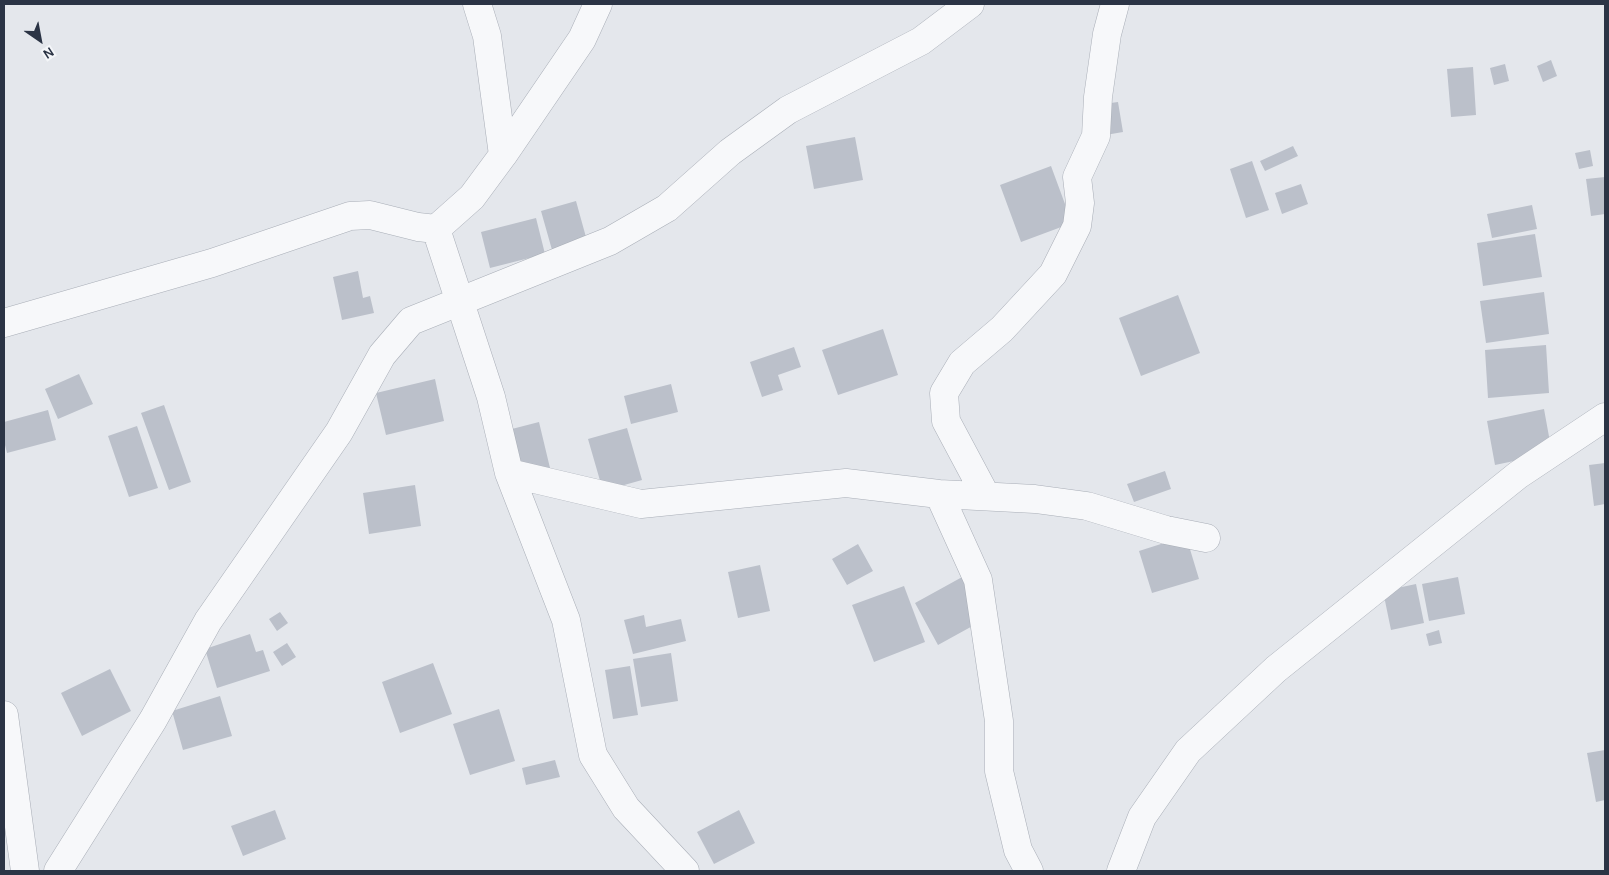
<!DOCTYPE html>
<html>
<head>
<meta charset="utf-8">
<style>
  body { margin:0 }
  #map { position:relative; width:1609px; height:875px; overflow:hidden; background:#e4e7ec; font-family:Karla,sans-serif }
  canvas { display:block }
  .frame { position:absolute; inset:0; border:5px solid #2b3445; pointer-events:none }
  .north { position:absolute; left:15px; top:15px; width:50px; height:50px; -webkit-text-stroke:4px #f4f6f9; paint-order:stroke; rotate:147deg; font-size:14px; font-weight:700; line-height:20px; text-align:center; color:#2b3445 }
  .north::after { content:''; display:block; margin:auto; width:18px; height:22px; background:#2b3445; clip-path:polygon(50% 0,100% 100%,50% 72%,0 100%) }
</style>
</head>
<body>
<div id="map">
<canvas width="1609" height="875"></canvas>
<div class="frame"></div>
<div class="north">N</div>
</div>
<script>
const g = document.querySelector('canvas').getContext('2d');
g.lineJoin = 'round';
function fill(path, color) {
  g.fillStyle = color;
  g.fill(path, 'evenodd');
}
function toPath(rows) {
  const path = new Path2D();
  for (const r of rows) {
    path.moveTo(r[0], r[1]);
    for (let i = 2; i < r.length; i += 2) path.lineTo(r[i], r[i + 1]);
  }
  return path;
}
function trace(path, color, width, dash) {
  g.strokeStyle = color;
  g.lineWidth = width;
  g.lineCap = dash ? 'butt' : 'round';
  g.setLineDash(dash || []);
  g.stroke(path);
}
const building = toPath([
  [1551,60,1557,76,1543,82,1537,66],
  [1505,64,1509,81,1494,85,1490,68],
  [1473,67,1476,115,1451,117,1447,69],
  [1118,102,1123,132,1094,137,1089,106],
  [855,137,863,180,814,189,806,146],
  [1293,146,1298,156,1265,171,1260,161],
  [1590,150,1593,166,1579,169,1575,153],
  [1252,161,1269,210,1246,218,1230,169],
  [1051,166,1072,223,1021,242,1000,185],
  [1605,177,1605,214,1591,216,1586,179],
  [1301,184,1308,204,1282,214,1275,193],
  [576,201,589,248,554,257,541,211],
  [1532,205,1537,229,1492,238,1487,214],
  [536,218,545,254,490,268,481,232],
  [1535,234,1542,277,1483,286,1477,243],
  [358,271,363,298,370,296,374,313,342,320,333,277],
  [1544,292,1549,334,1486,343,1480,301],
  [1178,295,1200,353,1141,376,1119,318],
  [883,329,898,375,838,395,822,350],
  [1546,345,1549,393,1488,398,1485,350],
  [794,347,801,367,778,375,783,390,762,397,750,362],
  [79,374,93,404,58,419,45,389],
  [435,379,444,421,386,435,376,393],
  [671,384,678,412,631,424,624,396],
  [164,405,191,482,169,490,141,413],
  [1544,409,1552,453,1495,465,1487,421],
  [48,410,56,440,7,453,4,441,4,422],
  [539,422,550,468,519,476,508,430],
  [137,426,158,488,129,497,108,436],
  [627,428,642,480,603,491,588,439],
  [1605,463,1605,504,1594,506,1589,465],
  [1165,471,1171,489,1134,502,1127,484],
  [415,485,421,526,369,534,363,493],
  [1186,536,1199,579,1152,593,1139,551],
  [858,544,873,571,847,585,832,559],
  [760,565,770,611,738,618,728,572],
  [964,576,987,618,938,645,915,603],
  [1458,577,1465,614,1429,621,1422,584],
  [1416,584,1424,623,1391,630,1383,591],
  [904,586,925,642,874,662,852,605],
  [280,612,288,623,277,631,269,619],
  [644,615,646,627,681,619,686,641,633,654,624,620],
  [1439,630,1442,643,1429,646,1426,634],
  [250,634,256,652,263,650,270,671,217,688,205,649],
  [287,643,296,657,282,666,273,652],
  [671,653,678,701,641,707,633,659],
  [433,663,452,714,400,733,382,682],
  [630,666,638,715,613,719,605,670],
  [110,669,131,711,82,736,61,693],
  [220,696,232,736,183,750,172,711],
  [499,709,515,761,470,775,453,724],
  [1605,750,1605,800,1596,802,1587,753],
  [555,760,560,777,526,785,522,768],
  [275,810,286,839,243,856,231,826],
  [739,810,755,843,714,864,697,832]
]);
const minor = toPath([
  [503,155,582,39,598,4],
  [436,229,491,397,509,473,566,620,593,755,626,808,685,871],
  [4,323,212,263,350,216,370,215,418,227,436,229,472,197,503,155,487,36,477,4],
  [509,473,641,504,846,483,939,494,1035,499,1087,506,1166,530,1206,538],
  [939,494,978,580,999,721,999,771,1018,850,1029,871],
  [986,496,946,421,944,393,962,363,1002,329,1053,274,1077,226,1080,203,1077,177,1096,136,1098,97,1107,34,1115,4],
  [4,715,25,871],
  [58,871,153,720,208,621,339,432,382,355,411,321,610,241,667,208,730,152,788,110,921,41,970,4],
  [1121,871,1142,817,1188,751,1276,669,1518,475,1605,417]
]);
fill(building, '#bbc0ca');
trace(minor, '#a9aeb7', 29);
trace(minor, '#f7f8fa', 28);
</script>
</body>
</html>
